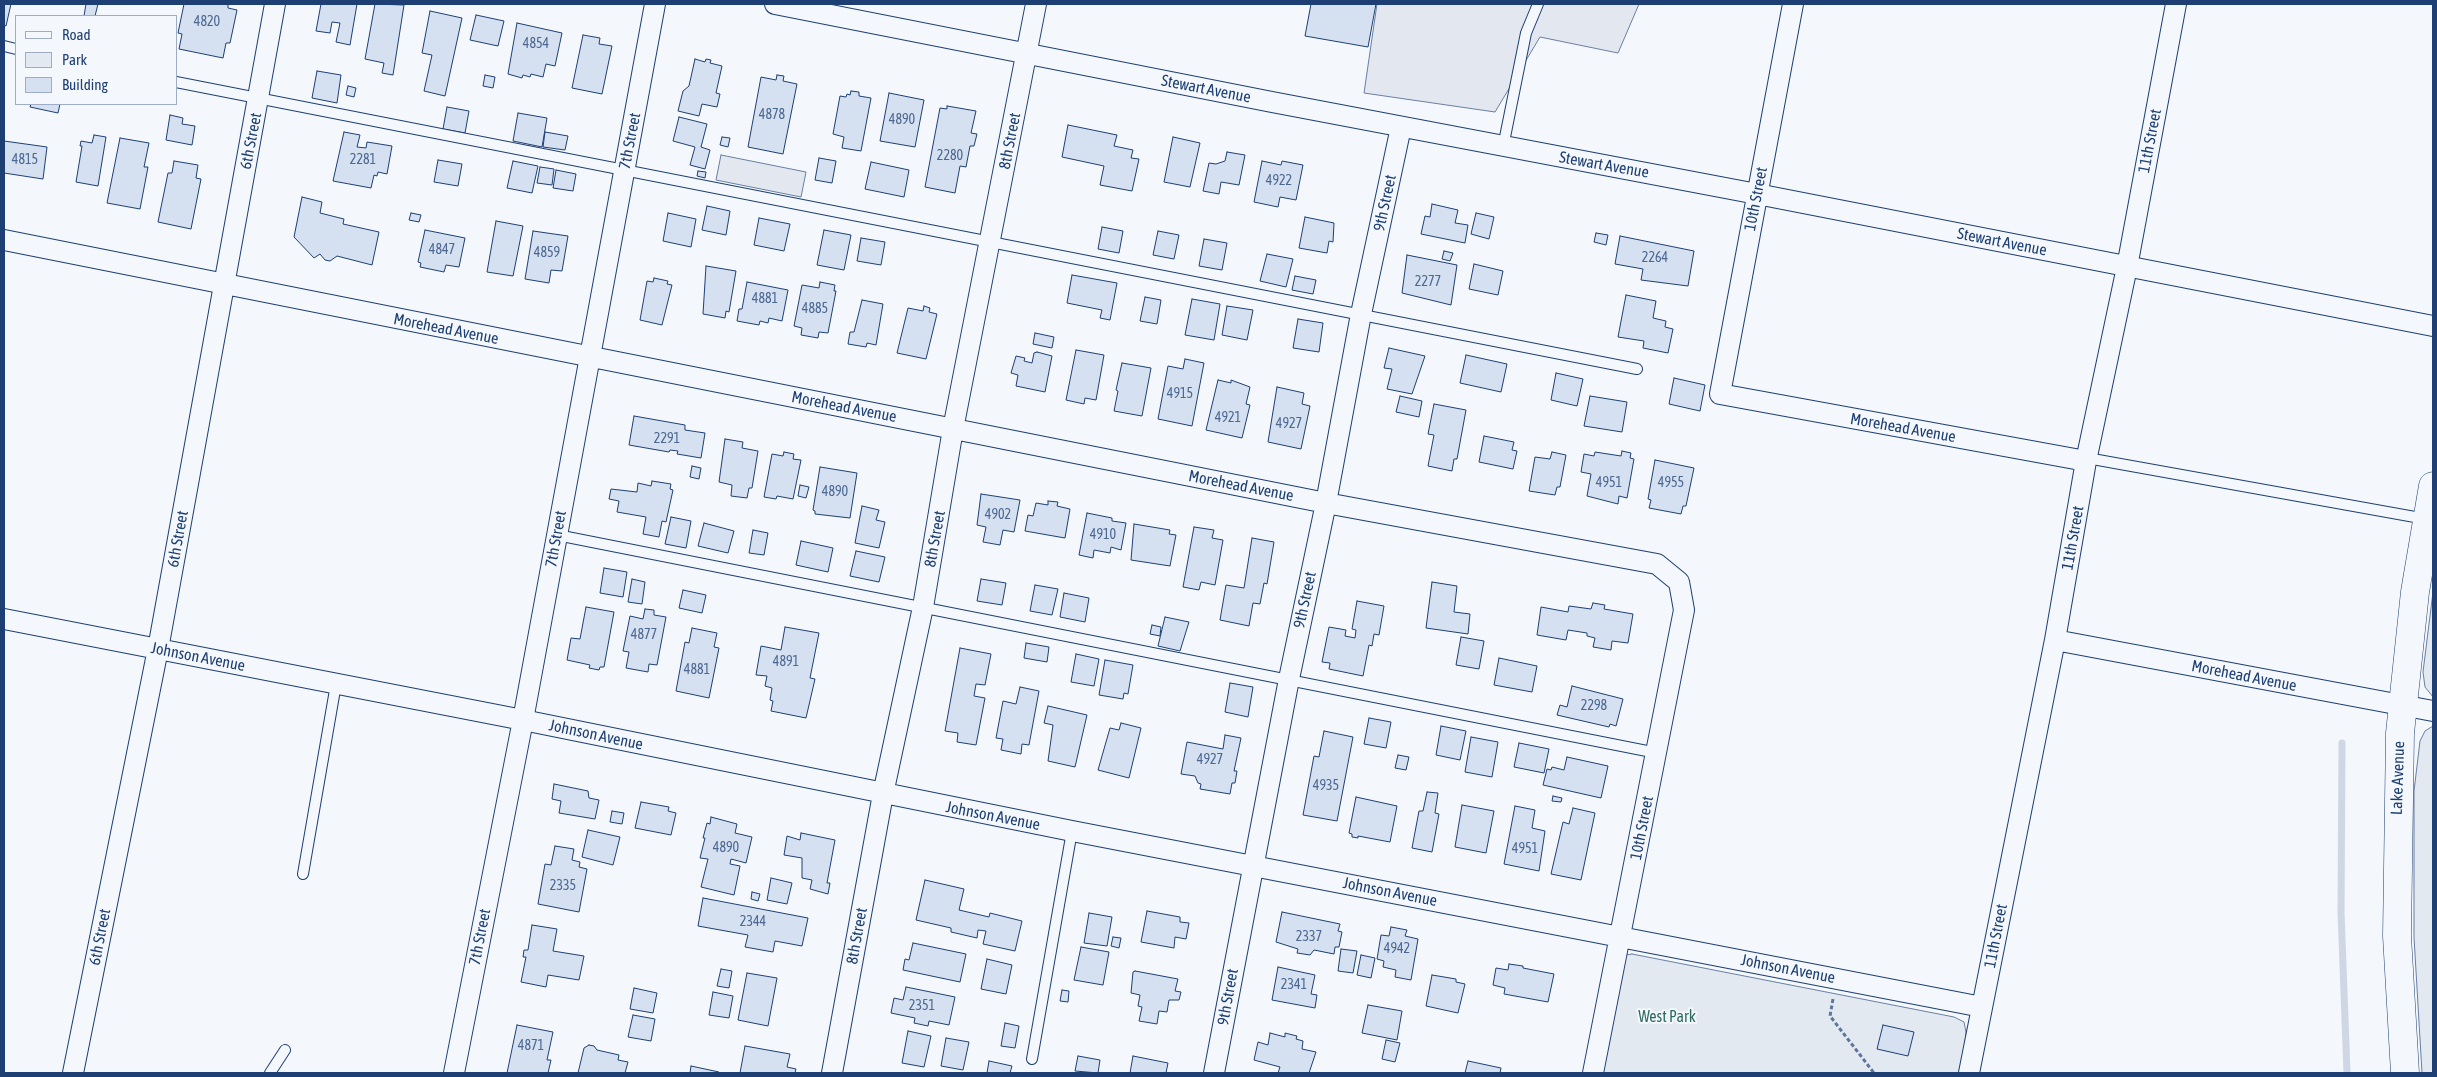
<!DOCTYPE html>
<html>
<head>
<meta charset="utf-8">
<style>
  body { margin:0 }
  #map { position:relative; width:2437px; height:1077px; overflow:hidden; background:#f4f7fb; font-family:"Asap Condensed",sans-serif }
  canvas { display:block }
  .frame { position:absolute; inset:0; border:5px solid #1d3f73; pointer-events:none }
  .legend { position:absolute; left:15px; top:15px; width:162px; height:90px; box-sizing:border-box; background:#f4f7fb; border:1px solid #9eadc5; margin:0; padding:6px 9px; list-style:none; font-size:15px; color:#1d3f73 }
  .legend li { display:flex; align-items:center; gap:10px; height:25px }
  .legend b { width:25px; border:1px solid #9eadc5 }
</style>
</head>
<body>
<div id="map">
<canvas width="2437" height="1077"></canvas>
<div class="frame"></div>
<ul class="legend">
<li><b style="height:6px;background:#f4f7fb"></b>Road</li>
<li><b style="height:14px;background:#e3e9f0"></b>Park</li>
<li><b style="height:14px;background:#d5e0f0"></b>Building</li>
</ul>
</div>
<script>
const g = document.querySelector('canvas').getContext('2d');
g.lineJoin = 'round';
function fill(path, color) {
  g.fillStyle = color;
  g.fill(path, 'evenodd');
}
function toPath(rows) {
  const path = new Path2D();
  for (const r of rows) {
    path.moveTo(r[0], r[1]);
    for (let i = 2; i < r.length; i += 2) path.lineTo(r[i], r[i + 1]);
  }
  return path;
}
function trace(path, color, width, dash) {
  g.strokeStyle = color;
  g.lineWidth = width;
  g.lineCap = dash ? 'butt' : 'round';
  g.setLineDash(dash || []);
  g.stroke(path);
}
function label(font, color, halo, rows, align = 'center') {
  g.font = font + ' "Asap Condensed",sans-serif';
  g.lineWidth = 4;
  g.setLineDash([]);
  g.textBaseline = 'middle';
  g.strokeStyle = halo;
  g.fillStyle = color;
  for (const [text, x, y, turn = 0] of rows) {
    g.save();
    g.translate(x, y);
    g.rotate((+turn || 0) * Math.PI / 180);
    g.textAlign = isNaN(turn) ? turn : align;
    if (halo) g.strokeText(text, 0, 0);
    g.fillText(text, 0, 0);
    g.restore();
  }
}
const green = toPath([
  [2433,592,2433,697,2425,687,2423,672,2433,592],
  [2433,726,2433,1073,2422,1073,2414,937,2414,791,2420,741,2425,731,2433,726],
  [1632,954,1954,1017,1964,1022,1966,1032,1962,1073,1599,1073,1626,955,1632,954]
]);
const parking = toPath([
  [1377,4,1639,4,1618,53,1540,37,1495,112,1364,93,1377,4],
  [721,155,806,172,801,197,716,180,721,155]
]);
const stream = toPath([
  [2342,743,2341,912,2347,1073]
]);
const building = toPath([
  [4,4,11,4,6,26,4,25,4,4],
  [86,4,98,4,95,16,84,16,86,4],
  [184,4,228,4,228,8,237,10,230,43,226,43,223,58,179,49,182,34,178,33,184,4],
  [321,4,357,4,350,45,336,42,340,23,332,22,330,33,316,31,321,4],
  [375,4,404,5,393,75,382,73,384,63,365,59,375,4],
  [1311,4,1376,4,1368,47,1305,36,1311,4],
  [430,11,462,18,445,96,424,91,432,55,422,53,430,11],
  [476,15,504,21,498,46,470,40,476,15],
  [517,23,562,33,555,66,546,64,543,77,531,74,530,77,523,75,522,78,508,74,517,23],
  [583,35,600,38,599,44,612,46,602,94,572,88,583,35],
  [695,59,705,62,706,59,711,60,710,63,722,66,716,93,720,94,717,107,702,104,699,116,678,111,683,91,689,86,695,59],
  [317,71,341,75,337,103,312,98,317,71],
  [485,75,495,77,493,88,483,86,485,75],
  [777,75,784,76,783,81,797,84,783,154,748,147,761,77,776,80,777,75],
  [348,86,356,88,354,97,346,95,348,86],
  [851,91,859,92,859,96,871,98,861,151,842,148,844,137,833,134,840,96,846,97,847,94,850,95,851,91],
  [889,93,924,100,915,147,880,141,889,93],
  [31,104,60,104,58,113,30,107,31,104],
  [947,106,976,111,971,133,977,134,974,146,970,146,966,167,960,166,955,193,925,187,940,108,947,109,947,106],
  [447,107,469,111,465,133,443,129,447,107],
  [518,113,547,118,542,147,513,141,518,113],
  [170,115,183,118,182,124,195,126,192,145,166,140,170,115],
  [679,117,707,124,701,147,710,150,705,169,690,165,695,147,673,141,679,117],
  [1068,125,1117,135,1114,146,1133,150,1131,158,1139,159,1132,191,1100,185,1104,166,1062,157,1068,125],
  [344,132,360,135,357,147,366,148,367,142,392,146,387,174,378,172,377,176,374,175,371,188,333,181,344,132],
  [545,132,568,136,565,150,543,147,545,132],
  [94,135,106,137,98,186,76,182,82,146,80,146,81,141,92,143,94,135],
  [722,137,730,138,728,147,720,145,722,137],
  [1173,137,1200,143,1190,187,1164,182,1173,137],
  [120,138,149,143,144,167,148,167,140,209,107,203,120,138],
  [4,141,47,147,43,179,4,173,4,141],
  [1227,152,1245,155,1239,185,1221,182,1219,194,1203,191,1209,163,1216,164,1225,161,1227,152],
  [819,158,836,161,832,183,815,180,819,158],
  [438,160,462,164,458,186,434,182,438,160],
  [174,161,198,165,196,178,201,179,191,229,158,222,168,173,172,173,174,161],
  [513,161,538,166,532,193,507,188,513,161],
  [1262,161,1281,165,1282,161,1303,165,1296,200,1280,197,1278,207,1254,202,1262,161],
  [871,162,909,170,904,197,865,189,871,162],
  [540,167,554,169,552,185,537,183,540,167],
  [556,170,576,174,573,191,553,188,556,170],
  [698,171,706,172,705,178,697,176,698,171],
  [302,197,322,202,320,213,344,219,343,224,379,232,372,265,337,256,330,261,325,260,320,254,314,258,294,237,302,197],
  [1432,204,1458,210,1455,223,1468,225,1465,243,1421,234,1425,216,1430,217,1432,204],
  [707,206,730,211,726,235,702,230,707,206],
  [411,213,421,215,419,222,409,220,411,213],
  [668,213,696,219,691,247,663,241,668,213],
  [1476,213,1494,217,1489,239,1471,234,1476,213],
  [1305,217,1334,223,1333,242,1329,241,1327,253,1299,248,1305,217],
  [759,218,790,224,784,251,754,245,759,218],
  [496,221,523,226,513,276,487,272,496,221],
  [1102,227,1123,231,1119,253,1098,249,1102,227],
  [425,230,465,238,459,267,446,265,444,272,420,267,421,263,418,262,425,230],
  [824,230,851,235,844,270,817,265,824,230],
  [533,231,568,236,562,271,551,270,549,283,525,279,533,231],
  [1158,231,1179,235,1174,259,1153,255,1158,231],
  [1596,233,1608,235,1606,245,1594,242,1596,233],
  [1620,236,1694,251,1688,286,1641,280,1643,269,1615,264,1620,236],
  [861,238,885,242,881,265,857,261,861,238],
  [1204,239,1227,243,1222,270,1199,266,1204,239],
  [1444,251,1453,253,1450,261,1442,259,1444,251],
  [1267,254,1293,259,1286,287,1260,281,1267,254],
  [1407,255,1457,265,1451,305,1402,293,1407,255],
  [1474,264,1503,271,1498,295,1469,289,1474,264],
  [706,266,736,271,729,312,726,311,725,318,703,314,706,266],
  [1072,275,1117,283,1110,320,1100,318,1102,310,1067,303,1072,275],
  [1295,276,1316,280,1313,294,1292,290,1295,276],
  [654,278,668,281,667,284,672,285,662,325,640,320,647,281,653,282,654,278],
  [747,282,788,290,782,321,769,318,768,323,760,321,759,325,737,321,739,309,742,309,747,282],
  [820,282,835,285,834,291,836,291,828,333,819,332,818,338,801,335,802,328,794,326,802,285,819,288,820,282],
  [1626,295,1656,301,1653,318,1666,321,1665,327,1673,329,1668,353,1643,348,1644,341,1618,337,1626,295],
  [1145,297,1161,300,1157,324,1140,321,1145,297],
  [1192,299,1220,304,1214,340,1185,335,1192,299],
  [862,300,883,304,876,345,867,343,866,347,848,344,850,332,854,332,862,300],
  [924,306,930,308,929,312,937,314,926,359,897,353,908,308,923,311,924,306],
  [1227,306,1253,310,1247,340,1222,335,1227,306],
  [1298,319,1323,323,1319,352,1293,348,1298,319],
  [1035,333,1054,337,1052,348,1033,344,1035,333],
  [1389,348,1425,356,1412,394,1387,389,1392,369,1384,368,1389,348],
  [1076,350,1104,355,1096,400,1085,398,1084,404,1066,400,1076,350],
  [1037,352,1052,356,1045,392,1016,386,1018,375,1011,373,1016,356,1025,358,1024,361,1032,363,1034,353,1037,352],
  [1466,355,1507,364,1501,392,1460,383,1466,355],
  [1185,359,1204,363,1192,426,1158,419,1168,366,1183,369,1185,359],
  [1122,363,1151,368,1142,416,1114,411,1118,391,1116,390,1122,363],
  [1556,373,1583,379,1577,406,1551,400,1556,373],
  [1674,378,1705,385,1700,411,1669,404,1674,378],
  [1218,380,1231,383,1231,380,1250,387,1246,404,1250,405,1242,438,1206,430,1218,380],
  [1277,387,1304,393,1302,404,1310,406,1301,449,1268,442,1277,387],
  [1400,396,1422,401,1419,417,1396,412,1400,396],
  [1590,396,1627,402,1622,432,1584,426,1590,396],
  [1434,404,1466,410,1457,459,1454,459,1452,471,1428,466,1434,435,1428,434,1434,404],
  [634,416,685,425,685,430,705,433,701,458,677,454,678,451,670,450,669,452,629,445,634,416],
  [1484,436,1514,442,1512,450,1517,451,1513,469,1479,462,1484,436],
  [725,439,743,442,742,448,758,451,752,488,749,488,747,498,731,496,732,485,719,482,725,439],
  [1622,451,1631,453,1630,458,1634,459,1627,498,1619,496,1618,504,1587,496,1591,474,1581,472,1584,454,1594,456,1595,452,1621,456,1622,451],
  [784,452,794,454,793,459,801,460,793,499,777,496,776,499,764,497,772,454,783,456,784,452],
  [1552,452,1566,455,1560,487,1557,487,1555,495,1529,491,1535,457,1550,459,1552,452],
  [1655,460,1694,468,1686,506,1683,506,1681,514,1649,508,1651,500,1648,499,1655,460],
  [692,466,701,468,699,479,690,477,692,466],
  [820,467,857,473,850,518,815,514,815,511,813,510,820,467],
  [652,481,671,484,670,489,673,490,666,522,662,521,659,537,643,534,646,517,617,512,619,501,609,499,611,489,637,492,638,483,651,486,652,481],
  [800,485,809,487,806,498,798,496,800,485],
  [981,494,1020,500,1014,532,1003,530,1000,545,983,542,986,527,977,525,981,494],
  [1048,501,1058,502,1057,506,1070,509,1065,538,1025,531,1028,515,1033,516,1036,503,1048,505,1048,501],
  [862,506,879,510,876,520,885,522,879,548,855,543,862,506],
  [1087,513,1112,518,1112,521,1126,523,1121,550,1111,547,1110,553,1094,550,1093,558,1079,555,1087,513],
  [671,517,691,521,686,548,665,544,671,517],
  [704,523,734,531,728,553,698,546,704,523],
  [1134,524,1170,530,1169,534,1176,535,1170,566,1131,560,1134,524],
  [1194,527,1214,530,1212,538,1223,540,1215,585,1201,582,1199,590,1183,587,1194,527],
  [753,530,768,533,764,555,749,553,753,530],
  [1252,538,1274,542,1267,584,1264,583,1260,604,1253,603,1249,626,1220,620,1226,585,1244,588,1252,538],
  [801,541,833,548,828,572,796,565,801,541],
  [856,551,885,557,879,582,850,576,856,551],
  [604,568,627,572,623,597,600,593,604,568],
  [632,579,645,582,642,604,628,602,632,579],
  [981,579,1006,583,1002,605,977,601,981,579],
  [1432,582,1457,586,1454,612,1470,614,1468,634,1426,628,1432,582],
  [1035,585,1058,589,1052,615,1030,611,1035,585],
  [683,590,706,595,702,613,679,608,683,590],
  [1064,593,1089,598,1085,622,1060,617,1064,593],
  [1357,601,1384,606,1379,635,1374,634,1372,646,1369,645,1363,676,1329,669,1330,663,1322,662,1329,627,1346,630,1345,636,1355,638,1356,630,1352,629,1357,601],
  [1593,603,1605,605,1604,609,1633,614,1628,643,1612,641,1611,650,1593,647,1595,638,1587,636,1587,633,1568,630,1566,640,1537,635,1541,607,1568,612,1569,606,1591,609,1593,603],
  [586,607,614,612,604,667,600,667,599,670,589,668,590,665,567,660,571,638,580,639,586,607],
  [645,609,654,610,654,615,666,617,657,665,649,664,648,672,626,668,629,652,623,651,630,616,643,619,645,609],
  [1165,617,1189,622,1180,651,1158,646,1165,617],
  [1152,625,1161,627,1160,636,1150,634,1152,625],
  [785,627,819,633,810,678,815,679,806,718,771,711,773,701,770,700,772,688,765,686,767,676,756,675,761,646,781,650,785,627],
  [692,628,717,633,714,647,719,648,709,698,676,691,685,642,689,643,692,628],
  [1461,637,1484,641,1479,669,1456,665,1461,637],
  [1026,643,1049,647,1047,662,1024,658,1026,643],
  [960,648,991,654,985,685,976,684,974,696,985,698,976,745,957,742,958,733,945,731,960,648],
  [1076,654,1099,659,1094,686,1071,682,1076,654],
  [1499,658,1537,666,1532,692,1494,685,1499,658],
  [1105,660,1133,665,1128,694,1124,693,1123,699,1099,695,1105,660],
  [1230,683,1253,687,1248,717,1225,712,1230,683],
  [1572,686,1623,699,1616,726,1610,724,1609,727,1557,715,1560,705,1567,707,1572,686],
  [1020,687,1039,691,1029,745,1022,744,1021,754,1001,750,1003,739,996,738,1003,701,1016,704,1020,687],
  [1048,706,1087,715,1075,767,1048,761,1053,725,1044,723,1048,706],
  [1369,718,1391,722,1386,748,1364,744,1369,718],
  [1121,723,1141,728,1129,778,1098,770,1110,728,1119,730,1121,723],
  [1441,726,1466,731,1460,760,1436,755,1441,726],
  [1324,731,1353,737,1337,821,1303,815,1314,756,1319,757,1324,731],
  [1225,735,1241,738,1234,771,1237,771,1235,783,1232,783,1230,794,1200,789,1201,784,1198,783,1195,776,1181,774,1187,742,1223,749,1225,735],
  [1471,737,1498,742,1492,777,1465,772,1471,737],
  [1519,743,1549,749,1544,773,1514,767,1519,743],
  [1398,755,1409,757,1406,770,1395,768,1398,755],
  [1567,757,1608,766,1601,798,1543,785,1547,769,1551,770,1552,767,1564,770,1567,757],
  [554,784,588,791,589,798,599,800,595,819,559,813,561,801,552,799,554,784],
  [1427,792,1438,793,1435,813,1439,814,1432,852,1412,848,1419,811,1423,811,1427,792],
  [1553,796,1562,798,1561,802,1552,801,1553,796],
  [1356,797,1397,806,1390,842,1358,836,1358,838,1352,837,1352,834,1349,833,1356,797],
  [641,802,669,807,668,811,676,813,671,835,635,828,641,802],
  [1462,805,1494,811,1486,853,1455,847,1462,805],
  [1515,806,1535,810,1532,828,1545,831,1539,871,1504,864,1515,806],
  [1573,808,1595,813,1581,880,1551,874,1563,822,1569,824,1573,808],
  [612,811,624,813,622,824,610,822,612,811],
  [711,817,737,824,735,833,752,837,746,863,731,859,730,864,740,866,734,895,701,887,708,859,700,858,705,838,703,838,707,823,710,824,711,817],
  [588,830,620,837,613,865,582,857,588,830],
  [801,833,835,840,827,883,830,883,828,894,810,889,812,880,802,878,802,858,784,855,787,836,800,840,801,833],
  [555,846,574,849,572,860,580,862,579,867,587,869,579,912,538,904,545,864,551,865,555,846],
  [771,878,792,883,787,904,767,900,771,878],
  [925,880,964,889,959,910,989,917,990,913,1022,921,1015,951,983,944,986,931,978,930,977,938,951,932,951,928,916,920,925,880],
  [752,892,760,894,758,901,751,899,752,892],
  [703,898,808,918,802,946,775,941,773,952,745,947,748,935,698,926,703,898],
  [1147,911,1180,917,1180,922,1189,923,1186,939,1175,937,1174,948,1141,942,1147,911],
  [1282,912,1340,924,1338,931,1342,932,1339,947,1335,947,1334,954,1314,950,1310,955,1297,953,1298,949,1276,942,1282,912],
  [1089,913,1112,917,1107,946,1084,943,1089,913],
  [532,925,557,929,553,951,584,956,579,980,548,975,546,987,521,982,526,957,523,957,524,950,528,950,532,925],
  [1391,927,1407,930,1405,936,1418,939,1411,980,1395,977,1396,970,1383,967,1384,961,1377,959,1381,935,1389,936,1391,927],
  [1113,937,1121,938,1119,948,1111,946,1113,937],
  [913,943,966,954,960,982,903,970,905,959,909,960,913,943],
  [1081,947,1109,952,1103,985,1074,980,1081,947],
  [1341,949,1357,951,1353,973,1338,971,1341,949],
  [1361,955,1375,958,1371,978,1357,975,1361,955],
  [987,959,1012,965,1006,994,981,989,987,959],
  [1509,964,1523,966,1523,968,1554,974,1548,1002,1504,994,1505,988,1493,985,1496,968,1508,970,1509,964],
  [1278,967,1315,975,1311,994,1317,995,1315,1008,1272,1000,1278,967],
  [721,969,732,971,729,988,717,986,721,969],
  [1135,971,1178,979,1175,991,1181,992,1179,1000,1169,1000,1167,1012,1159,1011,1157,1024,1139,1021,1142,1007,1138,1006,1140,995,1131,993,1133,972,1135,971],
  [747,973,777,978,768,1026,738,1020,747,973],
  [1432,975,1456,979,1456,982,1465,984,1458,1013,1426,1006,1432,975],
  [906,987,955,997,949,1025,929,1021,928,1026,914,1023,915,1018,891,1013,894,998,903,1000,906,987],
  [634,988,657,993,653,1013,630,1009,634,988],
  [1062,990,1069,991,1068,1002,1060,1001,1062,990],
  [713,992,733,996,729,1018,709,1015,713,992],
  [1368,1005,1402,1011,1397,1040,1362,1033,1368,1005],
  [633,1015,655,1019,651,1041,628,1037,633,1015],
  [1005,1023,1019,1026,1015,1048,1001,1046,1005,1023],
  [517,1025,553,1032,547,1060,551,1060,548,1073,507,1073,517,1025],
  [1883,1025,1914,1032,1908,1056,1877,1049,1883,1025],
  [908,1031,931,1036,924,1067,902,1063,908,1031],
  [1270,1033,1285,1037,1285,1033,1297,1036,1296,1039,1303,1041,1302,1049,1316,1052,1309,1073,1278,1073,1280,1067,1254,1060,1258,1042,1268,1045,1270,1033],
  [946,1038,969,1042,963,1070,941,1066,946,1038],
  [1386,1040,1400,1043,1395,1062,1382,1059,1386,1040],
  [589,1045,594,1046,597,1050,619,1055,618,1060,628,1062,625,1073,578,1073,584,1048,589,1045],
  [745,1046,790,1054,787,1067,796,1069,795,1073,740,1073,745,1046],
  [1078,1056,1100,1060,1098,1073,1075,1071,1078,1056],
  [1133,1056,1168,1063,1166,1073,1130,1073,1133,1056],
  [989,1061,1012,1066,1010,1073,987,1073,989,1061],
  [1468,1061,1501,1068,1500,1073,1465,1073,1468,1061],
  [691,1066,719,1072,719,1073,690,1073,691,1066]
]);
const path = toPath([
  [1833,999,1830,1016,1874,1073]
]);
const lane = toPath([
  [4,46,16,49],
  [176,82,1637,369],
  [1503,147,1526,33,1538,4],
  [2087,458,2426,519],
  [557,535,1657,753],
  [303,874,336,684],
  [1032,1059,1072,831],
  [270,1073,285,1050]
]);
const street = toPath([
  [775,4,1272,102,1757,194,2433,326],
  [1793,4,1720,394,2086,461],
  [4,240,1326,503,1657,564,1679,582,1684,610,1593,1073],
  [4,619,523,720,1072,831,1982,1007],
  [2055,640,2433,711],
  [73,1073,158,649,275,4],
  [454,1073,523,720,655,4],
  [832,1073,883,794,923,607,953,429,1036,4],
  [1214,1073,1289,679,1326,503,1361,314,1401,127],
  [1969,1073,2055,640,2086,461,2127,267,2176,4]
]);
const secondary = toPath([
  [2405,1073,2397,936,2400,733,2415,592,2433,486]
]);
const numberNames = [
  ["4820",207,22],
  ["4854",536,44],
  ["4878",772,115],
  ["4890",902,120],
  ["2280",950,156],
  ["4815",25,160],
  ["2281",363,160],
  ["4922",1279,181],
  ["4847",442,250],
  ["4859",547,253],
  ["2264",1655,258],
  ["2277",1428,282],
  ["4881",765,299],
  ["4885",815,309],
  ["4915",1180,394],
  ["4921",1228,418],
  ["4927",1289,424],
  ["2291",667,439],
  ["4951",1609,483],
  ["4955",1671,483],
  ["4890",835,492],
  ["4902",998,515],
  ["4910",1103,535],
  ["4877",644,635],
  ["4891",786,662],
  ["4881",697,670],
  ["2298",1594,706],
  ["4927",1210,760],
  ["4935",1326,786],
  ["4890",726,848],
  ["4951",1525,849],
  ["2335",563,886],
  ["2344",753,922],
  ["2337",1309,937],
  ["4942",1397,949],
  ["2341",1294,985],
  ["2351",922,1006],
  ["4871",531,1046]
];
const streetNames = [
  ["Stewart Avenue",1206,89,11],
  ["6th Street",251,141,-79],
  ["7th Street",630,141,-79],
  ["8th Street",1010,141,-79],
  ["11th Street",2150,141,-79],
  ["Stewart Avenue",1604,165,10],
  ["10th Street",1756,199,-79],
  ["9th Street",1385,203,-78],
  ["Stewart Avenue",2002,242,11],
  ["Morehead Avenue",446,329,11],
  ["Morehead Avenue",844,407,11],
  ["Morehead Avenue",1903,428,10],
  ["Morehead Avenue",1241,486,11],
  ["11th Street",2073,538,-80],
  ["6th Street",178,539,-80],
  ["7th Street",556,539,-80],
  ["8th Street",935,539,-80],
  ["9th Street",1305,600,-78],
  ["Johnson Avenue",198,657,11],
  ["Morehead Avenue",2244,676,11],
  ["Johnson Avenue",596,735,12],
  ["Lake Avenue",2398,778,-88],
  ["Johnson Avenue",993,816,11],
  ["10th Street",1642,828,-79],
  ["Johnson Avenue",1390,892,11],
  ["8th Street",857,936,-80],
  ["11th Street",1996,936,-79],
  ["6th Street",100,937,-79],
  ["7th Street",480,937,-79],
  ["Johnson Avenue",1788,969,11],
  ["9th Street",1228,997,-80]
];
const parkNames = [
  ["West Park",1667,1017]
];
fill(green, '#e3e9f0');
trace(green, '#687fa3', 1);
fill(parking, '#e3e8f0');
trace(parking, '#687fa3', 1);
trace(stream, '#cfd7e4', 7);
fill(building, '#d5e0f0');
trace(building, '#1d3f73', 1);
trace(lane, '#1d3f73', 12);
trace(street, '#1d3f73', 22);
trace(secondary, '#1d3f73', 29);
trace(path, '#5e769c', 3, [4, 2.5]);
trace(lane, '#f4f7fb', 10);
trace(street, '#f4f7fb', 20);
trace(secondary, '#f4f7fb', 28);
label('14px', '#4b6792', null, numberNames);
label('16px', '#1d3f73', '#f4f7fb', streetNames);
label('16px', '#2c6c60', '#f4f7fb', parkNames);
</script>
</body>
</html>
